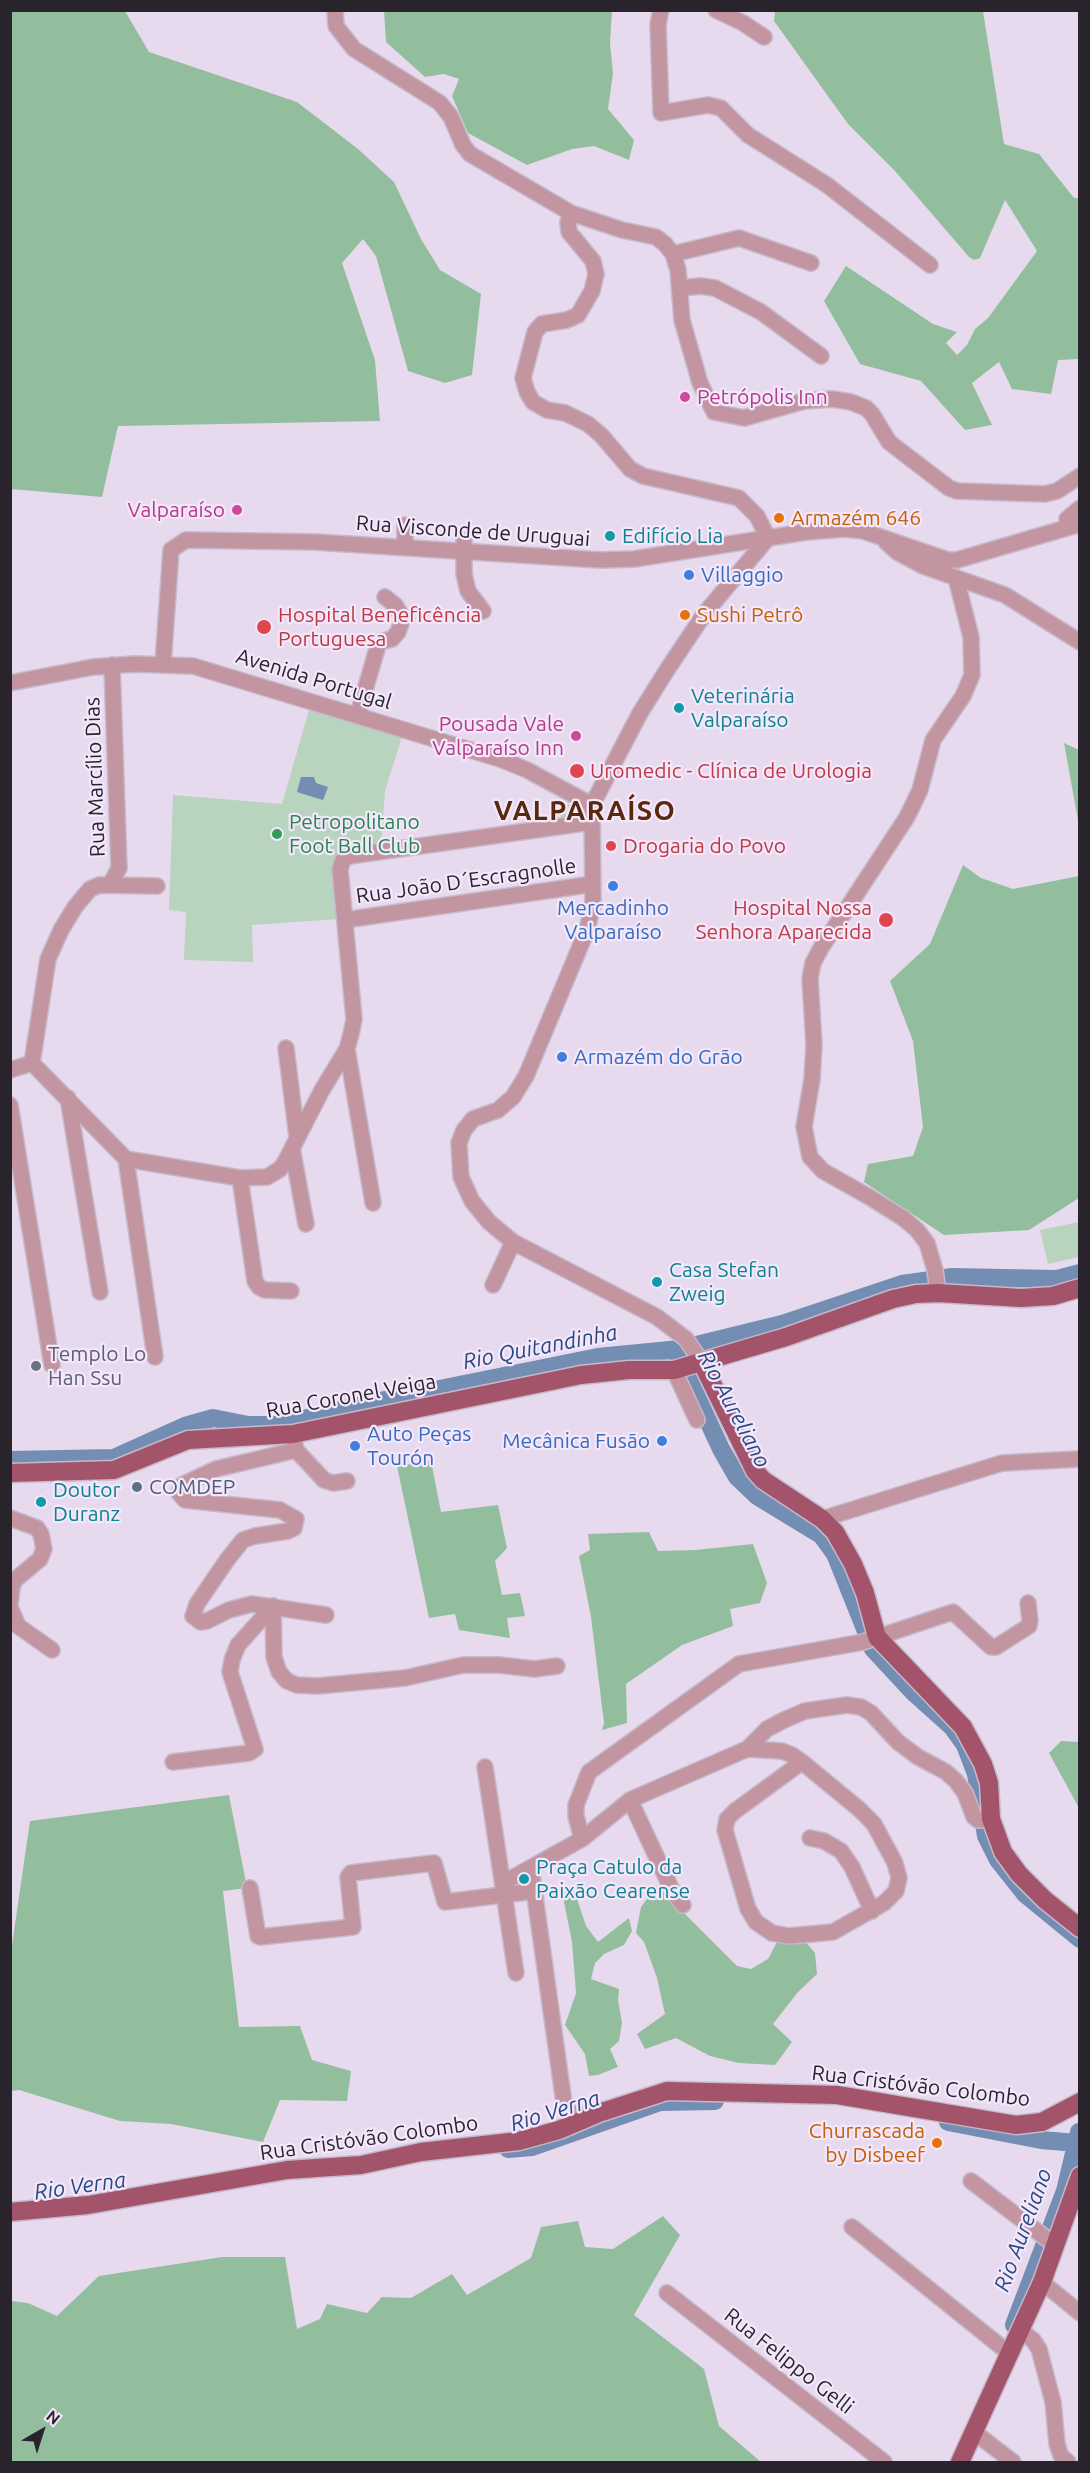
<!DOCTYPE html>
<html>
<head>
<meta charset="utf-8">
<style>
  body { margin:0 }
  #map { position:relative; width:1090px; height:2473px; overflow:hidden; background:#e7daee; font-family:Ubuntu,sans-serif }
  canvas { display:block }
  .frame { position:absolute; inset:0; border:12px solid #29242c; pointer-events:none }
  .north { position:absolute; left:12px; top:2401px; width:60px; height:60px; -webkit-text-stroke:4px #f4e7fc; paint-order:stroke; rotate:39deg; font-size:16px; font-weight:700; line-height:24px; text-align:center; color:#29242c }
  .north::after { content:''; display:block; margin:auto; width:21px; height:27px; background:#29242c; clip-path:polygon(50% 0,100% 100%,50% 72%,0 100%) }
</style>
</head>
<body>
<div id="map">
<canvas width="1090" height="2473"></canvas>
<div class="frame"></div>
<div class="north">N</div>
</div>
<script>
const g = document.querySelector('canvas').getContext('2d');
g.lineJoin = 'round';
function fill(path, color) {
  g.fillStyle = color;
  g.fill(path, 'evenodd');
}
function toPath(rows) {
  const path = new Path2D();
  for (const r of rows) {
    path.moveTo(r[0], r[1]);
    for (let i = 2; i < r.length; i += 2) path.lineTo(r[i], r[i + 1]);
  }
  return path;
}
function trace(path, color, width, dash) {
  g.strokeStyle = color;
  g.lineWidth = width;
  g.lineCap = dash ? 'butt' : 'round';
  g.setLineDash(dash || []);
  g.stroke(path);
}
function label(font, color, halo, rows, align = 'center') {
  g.font = font + ' Ubuntu,sans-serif';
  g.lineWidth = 4.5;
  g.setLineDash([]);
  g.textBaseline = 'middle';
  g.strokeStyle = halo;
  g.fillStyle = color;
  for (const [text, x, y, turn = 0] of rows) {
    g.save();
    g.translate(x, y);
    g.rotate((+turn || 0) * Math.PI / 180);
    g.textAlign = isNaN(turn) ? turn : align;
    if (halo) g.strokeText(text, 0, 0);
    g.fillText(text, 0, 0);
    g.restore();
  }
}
const green = toPath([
  [309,710,402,737,385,791,381,845,349,850,340,919,252,925,253,962,184,960,186,912,169,910,173,795,282,804],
  [558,799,579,810,581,815,561,819],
  [1079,1222,1079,1257,1048,1264,1040,1230],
  [673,1353,679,1367,628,1366,626,1358]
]);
const forest = toPath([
  [10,11,125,11,149,52,297,102,358,149,394,182,421,239,440,270,481,294,472,375,445,383,408,371,376,256,363,239,342,263,375,360,380,421,118,426,102,497,11,489],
  [384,11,612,11,610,43,613,73,608,109,634,140,629,160,594,146,572,149,527,165,468,133,452,96,459,79,444,74,425,77,386,42],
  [775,11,983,11,1004,144,1039,154,1074,198,1079,198,1079,359,1058,360,1051,394,1012,389,999,362,972,383,992,425,965,430,921,381,860,364,824,301,846,266,933,324,957,332,946,343,957,355,967,345,975,329,988,318,1037,251,1005,200,980,258,974,260,969,257,895,171,848,124,774,21],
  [1064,743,1079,750,1079,826],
  [963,865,981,878,1013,889,1079,876,1079,1198,1029,1230,944,1235,864,1182,868,1164,913,1156,923,1127,913,1041,890,981,930,944],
  [431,1461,441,1512,498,1505,507,1548,495,1561,502,1595,520,1593,525,1616,507,1618,510,1638,459,1630,455,1614,429,1618,397,1466],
  [649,1532,658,1551,695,1550,753,1544,767,1583,760,1603,730,1609,733,1626,682,1645,626,1684,627,1723,602,1730,604,1723,591,1617,579,1556,590,1550,588,1534],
  [1061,1741,1079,1742,1079,1808,1049,1753],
  [229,1795,247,1888,223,1891,239,2027,300,2026,312,2060,351,2071,347,2101,280,2100,263,2142,171,2124,120,2121,19,2090,11,2091,11,1952,30,1821],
  [657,1886,737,1966,751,1969,768,1959,777,1942,803,1939,815,1953,817,1974,798,1992,773,2024,792,2042,775,2065,739,2063,710,2056,676,2038,645,2049,637,2034,665,2014,657,1978,644,1942,636,1933,641,1907],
  [562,1892,575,1893,586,1926,598,1942,629,1918,632,1931,624,1945,604,1954,595,1963,591,1979,619,1989,618,2000,622,2023,619,2041,610,2049,618,2067,598,2075,589,2076,585,2054,565,2025,576,1993,572,1942],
  [663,2216,680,2235,634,2315,704,2369,719,2426,761,2462,11,2462,11,2301,28,2303,57,2316,99,2276,222,2257,285,2257,297,2329,320,2319,327,2304,367,2313,382,2297,411,2298,452,2274,467,2295,531,2258,541,2227,578,2221,585,2247,613,2249]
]);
const water = toPath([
  [301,777,314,777,316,783,328,787,323,800,297,792]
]);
const river = toPath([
  [677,1354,721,1449,737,1477,757,1496,821,1535,835,1554,873,1649,912,1691,952,1727,965,1745,976,1774,986,1836,998,1860,1025,1894,1080,1939],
  [10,1460,114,1458,185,1426,213,1418,248,1425,278,1425,375,1402,598,1357,680,1349,782,1324,902,1284,952,1277,1057,1279,1080,1273],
  [948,2122,1041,2140,1077,2143],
  [508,2149,532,2147,660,2102,715,2101],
  [1014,2325,1065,2191,1079,2132]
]);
const minor = toPath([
  [335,10,336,26,354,49,440,103,451,117,463,145,470,154,571,213,622,230,656,237,665,244,673,254,678,270,682,320,700,383,714,412,744,418,804,401,832,399,851,402,866,408,872,414,889,442,898,449,949,488,957,491,1045,494,1057,491,1080,476],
  [661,10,658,24,661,113,708,105,721,108,748,135,827,185,930,265],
  [716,10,743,23,764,37],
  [571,213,568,222,569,232,593,261,596,274,592,291,578,315,567,320,542,324,535,332,523,378,527,392,533,402,547,410,565,413,588,424,602,436,630,469,643,476,739,498,757,516,768,538],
  [673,254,739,238,811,263],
  [680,288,701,286,715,288,761,312,821,356],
  [1069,527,1067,519,1080,508],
  [464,541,464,574,468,591,483,611],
  [886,542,897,552,923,566,1005,595,1080,642],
  [405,547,405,525],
  [163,664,171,550,186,540,315,542,600,560,634,559,806,532,845,529,863,531,948,560,957,560,1080,524],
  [10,683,93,667,135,664,193,666,500,759,527,770,592,805],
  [358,714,379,642,392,639,398,632,403,618,395,605,385,597],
  [110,885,119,868,112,665],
  [345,920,593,884],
  [286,1048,297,1137],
  [347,1049,373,1203],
  [32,1063,126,1159,240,1178,267,1177,280,1169,285,1162,322,1090,347,1049,352,1030,354,1019,340,869,343,860,349,856,592,822],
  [32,1063,48,959,61,930,75,907,90,889,99,885,157,886],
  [10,1070,32,1063],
  [68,1098,100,1292],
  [10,1105,52,1365],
  [292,1148,306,1224],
  [126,1159,155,1357],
  [240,1178,255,1281,259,1287,265,1290,291,1291],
  [493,1285,513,1242],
  [938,1293,935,1270,927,1243,917,1230,903,1218,871,1198,823,1171,810,1157,804,1127,812,1079,814,1045,810,978,813,963,821,948,907,817,920,790,933,740,963,696,972,675,971,637,956,578],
  [702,1363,686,1339,657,1317,513,1242,489,1222,472,1201,461,1177,459,1143,464,1130,473,1119,498,1110,513,1097,526,1076,587,930,593,903,592,805,640,713,667,670,705,613,768,538],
  [674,1370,697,1420],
  [293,1434,296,1450,216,1469,182,1485,179,1493,185,1500,280,1510,296,1519,294,1528,288,1531,255,1536,243,1540,227,1560,197,1604,193,1616,201,1622,207,1621,229,1610,252,1604,326,1615],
  [296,1450,324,1480,333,1483,347,1481],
  [10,1518,37,1528,41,1534,44,1549,40,1559,15,1580,12,1587,10,1605],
  [822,1519,1002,1463,1080,1459],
  [273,1606,274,1657,279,1672,287,1681,297,1685,317,1686,405,1678,463,1665,499,1665,534,1669,557,1666],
  [10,1607,18,1626,52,1650],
  [747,1749,782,1751,792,1755,802,1762,859,1809,874,1824,895,1863,899,1878,896,1891,884,1903,833,1932,789,1936,772,1933,756,1922,748,1909,725,1830,727,1819,735,1811,802,1762],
  [173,1762,249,1753,255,1749,230,1672,232,1660,238,1645,273,1606],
  [485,1767,516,1973],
  [630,1800,672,1890,683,1905],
  [810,1838,824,1841,841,1851,852,1867,872,1911],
  [582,1839,576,1816,576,1805,589,1772,739,1664,863,1642,953,1612,991,1647,996,1647,1029,1626,1030,1620,1028,1603],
  [531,1868,564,2103,569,2112,574,2114,593,2113],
  [503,1883,582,1839,630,1800,747,1749,767,1729,784,1720,805,1711,847,1705,861,1707,871,1713,898,1742,918,1757,946,1772,956,1781,965,1793,974,1817,978,1820,991,1819],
  [250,1888,258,1936,260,1937,353,1927,348,1877,351,1873,434,1863,445,1902,535,1891],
  [971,2181,1055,2245],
  [852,2227,1010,2354],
  [1042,2282,1080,2313],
  [667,2293,884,2462],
  [1021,2331,1033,2340,1039,2349,1053,2402,1057,2444,1061,2456,1068,2462],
  [974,2432,1013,2462]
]);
const major = toPath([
  [702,1363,755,1471,763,1480,822,1519,835,1532,853,1564,865,1593,877,1637,963,1727,983,1764,989,1783,991,1819,1003,1852,1019,1874,1045,1900,1080,1928],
  [10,1473,114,1470,188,1440,293,1434,581,1375,629,1370,674,1370,786,1337,893,1299,916,1294,938,1293,1021,1298,1053,1296,1080,1288],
  [10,2212,88,2205,287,2170,361,2165,421,2152,519,2141,559,2130,599,2113,667,2091,837,2095,1016,2125,1042,2122,1080,2102],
  [960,2462,1042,2282,1080,2176]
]);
const markers = [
  [685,397,6,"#d1479c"],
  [237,510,6,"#d1479c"],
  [779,518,6,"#e8710a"],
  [610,536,6,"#0f9aa8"],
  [689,575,6,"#3f7fe0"],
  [685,615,6,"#e8710a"],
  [264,627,8,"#e0444e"],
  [679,708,6,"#0f9aa8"],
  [576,736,6,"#d1479c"],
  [577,771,8,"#e0444e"],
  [277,834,6,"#2e9e5b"],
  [611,846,6,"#e0444e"],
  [613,886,6,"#3f7fe0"],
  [886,920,8,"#e0444e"],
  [562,1057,6,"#3f7fe0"],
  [657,1282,6,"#0f9aa8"],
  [36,1366,6,"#6b7280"],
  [662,1441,6,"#3f7fe0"],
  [355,1446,6,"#3f7fe0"],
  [137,1487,6,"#5c6f8a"],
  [41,1502,6,"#0f9aa8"],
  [524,1879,6,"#0f9aa8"],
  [937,2143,6,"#e8710a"]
];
const hotelNames = [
  ["Petrópolis Inn",697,397,"left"],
  ["Valparaíso",225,510],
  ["Pousada Vale",564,724],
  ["Valparaíso Inn",564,748]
];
const foodNames = [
  ["Armazém 646",791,518],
  ["Sushi Petrô",697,615],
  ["Churrascada",925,2131,"right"],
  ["by Disbeef",925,2155,"right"]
];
const streetNames = [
  ["Rua Visconde de Uruguai",473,531,4],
  ["Avenida Portugal",314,679,17],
  ["Rua Marcílio Dias",95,777,-92],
  ["Rua João D´Escragnolle",466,881,-8],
  ["Rua Coronel Veiga",351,1396,-10],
  ["Rua Cristóvão Colombo",921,2086,7],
  ["Rua Cristóvão Colombo",369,2138,-8],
  ["Rua Felippo Gelli",789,2361,38]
];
const cultureNames = [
  ["Edifício Lia",622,536],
  ["Veterinária",691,696],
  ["Valparaíso",691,720],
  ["Casa Stefan",669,1270],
  ["Zweig",669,1294],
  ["Doutor",53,1490],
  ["Duranz",53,1514],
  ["Praça Catulo da",536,1867],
  ["Paixão Cearense",536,1891]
];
const shopNames = [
  ["Villaggio",701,575],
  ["Mercadinho",613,908,"center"],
  ["Valparaíso",613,932,"center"],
  ["Armazém do Grão",574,1057],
  ["Auto Peças",367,1434],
  ["Tourón",367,1458],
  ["Mecânica Fusão",650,1441,"right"]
];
const healthNames = [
  ["Hospital Beneficência",278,615],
  ["Portuguesa",278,639],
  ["Uromedic - Clínica de Urologia",590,771],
  ["Drogaria do Povo",623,846],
  ["Hospital Nossa",872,908,"right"],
  ["Senhora Aparecida",872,932,"right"]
];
const leisureNames = [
  ["Petropolitano",289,822],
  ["Foot Ball Club",289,846]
];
const worshipNames = [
  ["Templo Lo",48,1354],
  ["Han Ssu",48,1378]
];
const serviceNames = [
  ["COMDEP",149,1487]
];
const waterNames = [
  ["Rio Quitandinha",540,1347,-11],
  ["Rio Aureliano",734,1409,62],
  ["Rio Verna",555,2111,-17],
  ["Rio Verna",80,2186,-8],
  ["Rio Aureliano",1023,2230,-70]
];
const districtNames = [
  ["VALPARAÍSO",585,811]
];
fill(green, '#b8d4be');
fill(forest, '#93be9d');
fill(water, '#738db3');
trace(river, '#738db3', 18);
trace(minor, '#c5b9cb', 18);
trace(major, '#c5b9cb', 21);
trace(minor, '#c395a0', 15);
trace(major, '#a3546b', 18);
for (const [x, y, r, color] of markers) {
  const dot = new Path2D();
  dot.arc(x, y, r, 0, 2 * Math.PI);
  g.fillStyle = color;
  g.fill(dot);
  trace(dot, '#f4e7fc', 2);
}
label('21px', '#b23c85', '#f4e7fc', hotelNames, 'right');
label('21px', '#c56008', '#f4e7fc', foodNames, 'left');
label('21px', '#29242c', '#f4e7fc', streetNames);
label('21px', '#0d838f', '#f4e7fc', cultureNames, 'left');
label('21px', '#366cbe', '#f4e7fc', shopNames, 'left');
label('21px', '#be3a42', '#f4e7fc', healthNames, 'left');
label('21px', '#27864d', '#f4e7fc', leisureNames, 'left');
label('21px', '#5b616d', '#f4e7fc', worshipNames, 'left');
label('21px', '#4e5e75', '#f4e7fc', serviceNames, 'left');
label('italic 22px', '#284a7e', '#f4e7fc', waterNames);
g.letterSpacing = '1.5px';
label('bold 27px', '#582a0b', '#f4e7fc', districtNames);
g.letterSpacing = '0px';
</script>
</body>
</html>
